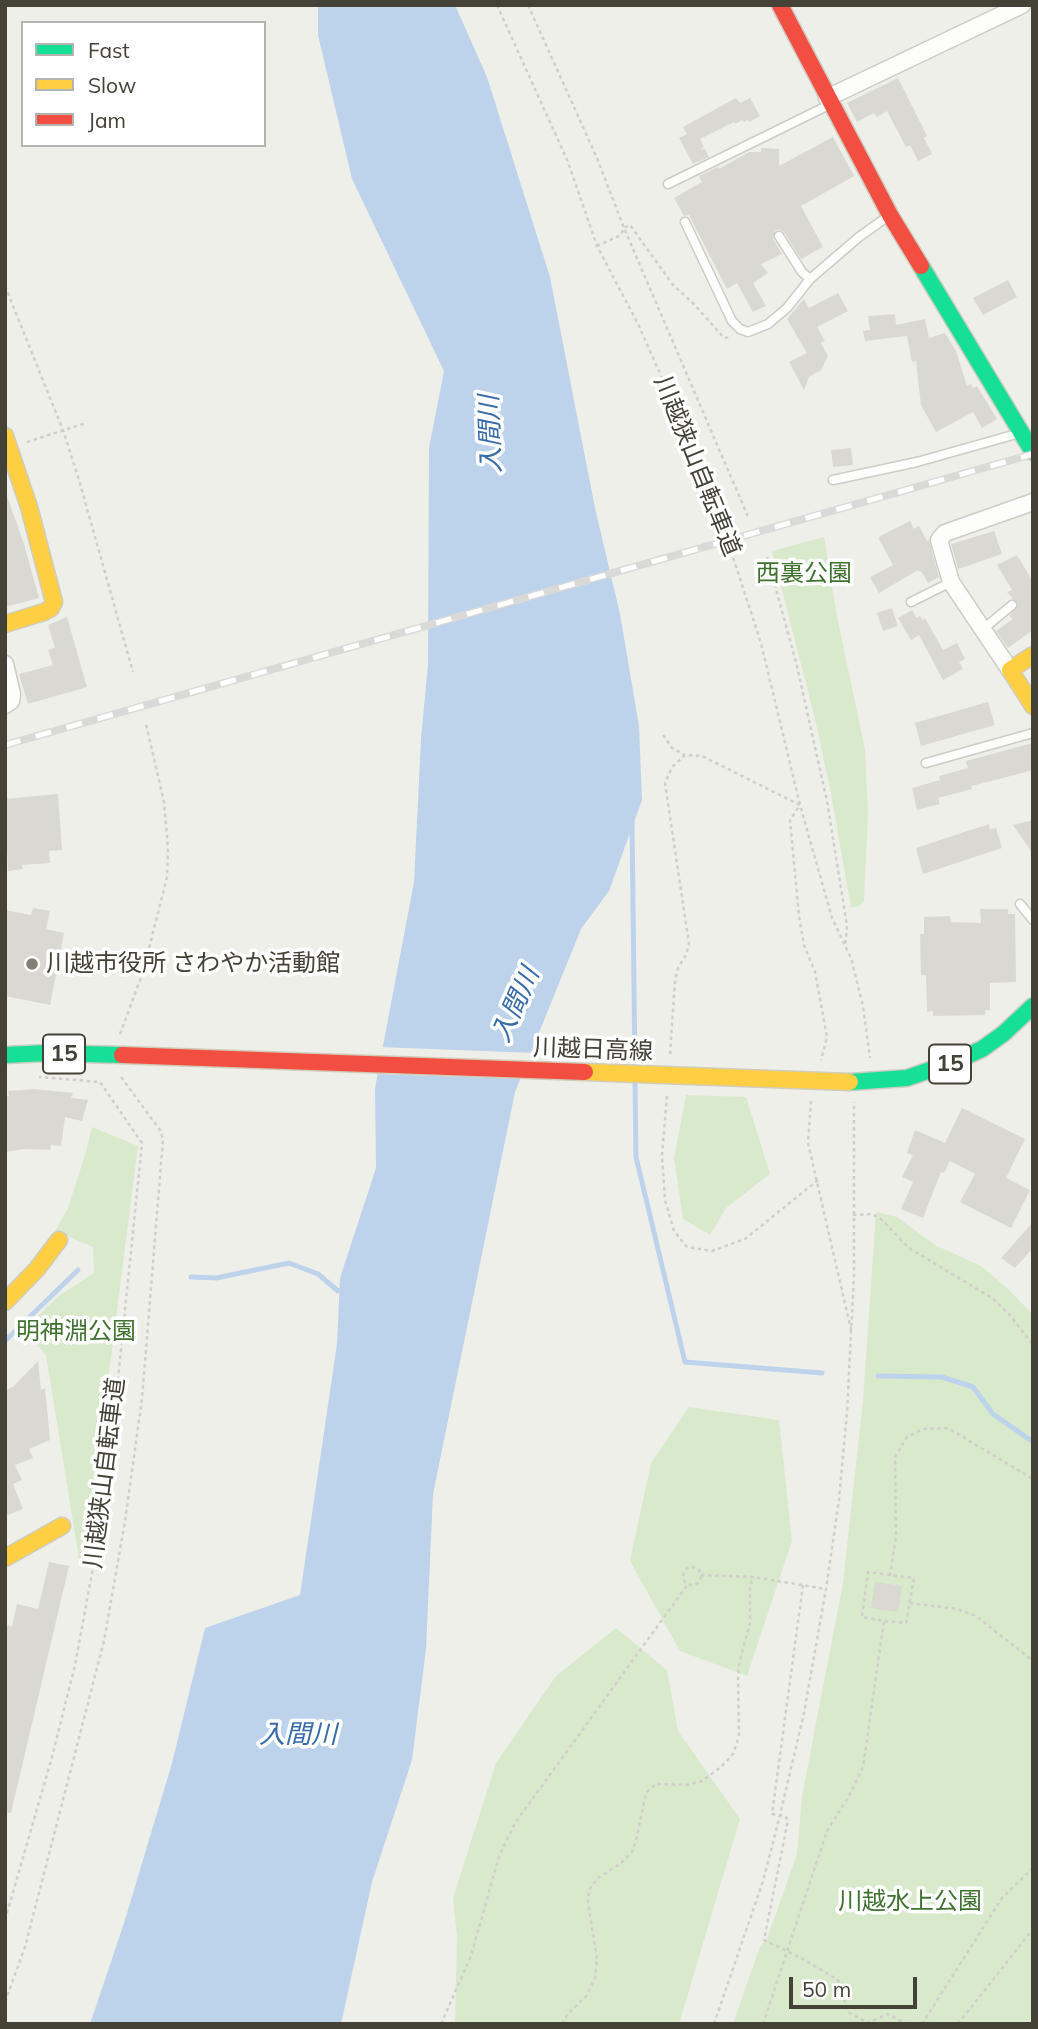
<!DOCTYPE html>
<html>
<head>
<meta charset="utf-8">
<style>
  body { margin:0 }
  #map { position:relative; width:1038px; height:2029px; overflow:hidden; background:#efefea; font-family:Mulish,sans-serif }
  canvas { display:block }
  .frame { position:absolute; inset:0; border:7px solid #444136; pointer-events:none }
  .legend { position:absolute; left:21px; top:21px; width:245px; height:126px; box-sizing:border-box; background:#fff; border:2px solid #b4b3af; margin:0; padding:9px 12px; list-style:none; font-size:21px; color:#444136 }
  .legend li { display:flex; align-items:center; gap:14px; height:35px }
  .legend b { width:35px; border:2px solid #b4b3af }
  .scale { position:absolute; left:789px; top:1977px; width:128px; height:32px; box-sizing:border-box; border:4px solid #444136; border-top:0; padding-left:9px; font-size:21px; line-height:24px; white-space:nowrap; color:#444136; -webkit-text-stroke:5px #fff; paint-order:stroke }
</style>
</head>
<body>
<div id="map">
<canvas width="1038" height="2029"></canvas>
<div class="frame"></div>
<ul class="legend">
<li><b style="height:9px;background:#16e098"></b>Fast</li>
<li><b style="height:9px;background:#ffcf43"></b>Slow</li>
<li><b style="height:9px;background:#f24e42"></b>Jam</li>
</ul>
<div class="scale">50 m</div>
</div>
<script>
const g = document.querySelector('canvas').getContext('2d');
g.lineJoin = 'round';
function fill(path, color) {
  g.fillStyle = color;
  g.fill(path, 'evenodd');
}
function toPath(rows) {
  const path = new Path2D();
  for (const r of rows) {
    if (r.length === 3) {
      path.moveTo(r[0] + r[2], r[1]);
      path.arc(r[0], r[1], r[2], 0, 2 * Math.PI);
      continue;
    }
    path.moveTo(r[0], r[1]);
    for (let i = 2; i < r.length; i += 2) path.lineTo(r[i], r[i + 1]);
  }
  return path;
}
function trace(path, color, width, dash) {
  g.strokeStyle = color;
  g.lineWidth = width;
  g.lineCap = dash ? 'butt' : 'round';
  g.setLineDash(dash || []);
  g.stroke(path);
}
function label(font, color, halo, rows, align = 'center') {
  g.font = font + ' Mulish,"Noto Sans JP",sans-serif';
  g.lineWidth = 7;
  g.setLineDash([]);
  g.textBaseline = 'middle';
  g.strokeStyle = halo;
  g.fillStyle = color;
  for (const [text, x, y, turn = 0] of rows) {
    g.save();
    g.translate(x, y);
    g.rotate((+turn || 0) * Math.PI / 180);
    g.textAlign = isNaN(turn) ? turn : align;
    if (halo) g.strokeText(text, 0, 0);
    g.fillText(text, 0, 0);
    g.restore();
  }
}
const green = toPath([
  [824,537,836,611,865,750,868,813,864,901,859,906,851,908,830,788,814,715,772,551],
  [686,1095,746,1097,770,1174,726,1208,710,1235,683,1219,674,1158],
  [92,1127,138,1146,85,1561,79,1559,46,1355,24,1330,57,1297,94,1273,93,1247,55,1231,68,1208,85,1155],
  [876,1212,897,1217,935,1245,981,1266,1007,1288,1033,1315,1033,2024,733,2024,760,1946,767,1939,797,1854,802,1796,843,1583,863,1400],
  [689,1407,779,1420,792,1541,747,1676,680,1651,630,1561,651,1463],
  [616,1628,667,1670,678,1731,740,1819,679,2024,455,2024,457,1937,453,1898,496,1763,556,1676]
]);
const water = toPath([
  [318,5,455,5,487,77,550,277,595,508,620,614,639,726,642,800,609,891,581,929,515,1092,433,1494,426,1649,412,1760,372,1882,341,2024,90,2024,124,1923,172,1763,205,1628,300,1595,337,1344,340,1278,376,1168,375,1088,414,882,421,739,428,664,429,448,444,371,352,179,318,35]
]);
const pier = toPath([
  [379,1047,535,1053,524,1079,374,1074]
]);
const stream = toPath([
  [632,822,635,1068],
  [635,1081,636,1157,685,1362,822,1373],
  [191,1277,216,1278,289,1263,318,1274,338,1291,345,1290],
  [5,1341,78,1270],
  [878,1376,942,1377,973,1387,993,1414,1033,1442]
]);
const building = toPath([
  [898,78,927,136,924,138,932,154,918,161,910,145,906,147,887,111,877,117,874,113,857,122,847,103],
  [736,98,740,103,750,98,760,116,749,122,748,120,744,122,742,120,735,124,734,122,700,139,704,147,700,150,705,149,709,157,693,164,679,138,687,134,683,127],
  [833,137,854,176,801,206,823,247,801,259,784,232,779,229,775,231,773,239,782,254,761,264,768,273,753,283,766,306,753,312,737,283,727,289,689,215,684,216,674,198,702,182,699,176,718,167,719,169,749,152,761,152,761,148,779,149,779,166],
  [1008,280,1017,297,983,315,973,298],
  [838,293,848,311,817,327,825,341,821,343,828,356,821,370,809,377,804,390,789,362,807,353,787,319,804,299,809,308],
  [895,314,896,325,925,319,929,338,945,333,956,351,967,386,971,384,973,388,977,386,997,419,982,428,973,412,936,432,921,405,916,361,912,362,907,336,865,341,863,331,870,330,868,316],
  [851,448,853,465,833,467,831,450],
  [7,496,24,544,39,598,5,607,5,497],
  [910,521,914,529,919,526,927,541,929,540,939,577,928,583,921,571,920,572,918,570,879,593,870,577,893,565,879,539,880,536],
  [994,531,1002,554,958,569,951,544],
  [1017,555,1033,582,1033,630,1008,648,996,631,1013,619,1009,616,1018,605,1007,592,1012,590,997,565],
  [892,608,898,626,883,631,877,613],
  [912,610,916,618,920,616,923,620,925,618,943,650,957,643,965,659,959,662,963,669,943,680,919,635,911,640,898,618],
  [67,617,87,687,28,704,19,674,53,665,48,650,55,648,48,625],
  [988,702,995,725,921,746,915,723],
  [1033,743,1033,770,984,783,982,780,983,783,971,786,972,789,938,798,940,804,917,810,912,788,940,780,939,776,968,768,966,761],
  [58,794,62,850,49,851,50,863,22,865,23,869,8,871,5,799],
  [1033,820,1033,854,1013,825],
  [989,824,990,829,996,828,1002,848,923,874,916,848],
  [33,908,50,911,46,929,64,933,50,1005,5,996,5,910,31,915],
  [980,909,1008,909,1008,914,1015,914,1016,982,990,983,990,1010,985,1010,985,1015,933,1016,933,1011,927,1012,926,975,921,975,920,934,924,934,924,917,950,916,951,922,981,923],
  [34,1089,73,1093,71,1098,88,1100,82,1121,65,1117,61,1146,51,1145,50,1150,24,1149,5,1152,5,1096,9,1096,8,1091],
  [962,1108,1025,1139,1006,1178,1030,1190,1011,1228,960,1202,975,1174,950,1161,944,1173,941,1172,923,1218,901,1209,913,1182,902,1177,913,1155,907,1153,915,1130,945,1143],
  [1033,1222,1033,1248,1015,1268,1001,1258],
  [38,1361,41,1390,45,1388,50,1440,29,1449,33,1458,15,1465,22,1480,13,1484,23,1509,5,1516,5,1391,14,1386],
  [49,1562,69,1566,11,1813,5,1812,5,1625,12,1626,17,1604,38,1609],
  [875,1582,902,1586,898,1612,871,1608]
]);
const path = toPath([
  [497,5,568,162,597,246,639,326,666,387,712,497,728,542,761,643,800,805,832,918,851,958,863,1006,870,1058],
  [528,5,597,158,624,228,749,519],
  [597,246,621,235,624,228,630,225,673,285,694,304,724,338,731,337],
  [5,286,63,430,79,480,133,672],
  [27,442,86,423],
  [767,557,796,662,827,801,847,926,845,947],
  [663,735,672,748,685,755],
  [120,1034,143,972,167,877,168,848,164,802,146,724],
  [670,1054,675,981,678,968,686,955,689,944,665,783,672,767,685,755,702,756,800,805,790,820,799,916,804,945,815,972,827,1037,821,1060],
  [667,1096,662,1155,665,1200,674,1231,687,1247,712,1251,745,1239,818,1180],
  [811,1101,808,1143,852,1334],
  [853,1215,872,1214,881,1219,909,1248,992,1298,1009,1314,1033,1345],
  [692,1576,9],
  [701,1575,753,1577,826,1589],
  [890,1576,896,1536,895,1457,907,1437,923,1429,948,1428,1033,1479],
  [803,1585,772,1814,785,1816,788,1820,764,1940,803,1959,838,1980,848,2012,868,2023,887,2014,908,2024],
  [910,1603,957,1609,976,1616,1033,1661],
  [5,1920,52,1757,75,1665,92,1573,111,1448,142,1143,100,1082,39,1077],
  [5,2002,25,1947,104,1641,125,1521,142,1399,163,1139,160,1130,121,1077],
  [441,2024,471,1956,499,1856,515,1823,688,1584],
  [562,2024,567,2015,587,1995,595,1978,597,1959,588,1903,589,1890,598,1878,621,1863,632,1852,636,1841,646,1793,656,1784,687,1785,702,1781,721,1767,733,1754,739,1736,738,1677,739,1664,750,1623,750,1587,753,1577],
  [714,2024,763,1881,780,1815,804,1713,826,1589,839,1500,847,1412,854,1275,854,1102],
  [763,2024,827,1831,849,1796,863,1767,884,1621,862,1617,868,1572,914,1578,906,1623,884,1621],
  [922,2024,1002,1898,1033,1868],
  [958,2024,1033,1929]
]);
const lane = toPath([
  [668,184,831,104],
  [685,222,732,321,740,329,748,332,768,324,787,308,810,279,859,237,887,217],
  [779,236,802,272,810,279],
  [833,480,917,462,1020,433],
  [911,602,951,582],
  [982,630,1012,605],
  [926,763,1033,733],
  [1020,904,1033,920]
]);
const street = toPath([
  [827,98,1022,5],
  [5,664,12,694,11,701,5,705],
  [1010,670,951,582,939,540,945,533,1033,502]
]);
const fast = toPath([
  [921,266,1033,452],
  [5,1055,47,1053,122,1055],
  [850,1082,907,1078,956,1061,982,1049,1003,1034,1033,1006]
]);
const slow = toPath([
  [5,436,29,507,54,602,51,608,44,612,5,624],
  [1033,655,1010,670,1033,706],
  [5,1302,37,1269,59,1240],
  [5,1558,62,1526]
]);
const jam = toPath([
  [780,5,890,215,921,266]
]);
const rail = toPath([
  [5,745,1033,454]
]);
const slowBridge = toPath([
  [585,1072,850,1082]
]);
const jamBridge = toPath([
  [122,1055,585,1072]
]);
const markers = [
  [32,964,7,"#807e75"]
];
const shields = [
  [64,1054,42],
  [950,1064,42]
];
const shieldNames = [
  ["15",64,1054],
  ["15",950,1064]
];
const streetNames = [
  ["川越狭山自転車道",697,466,68],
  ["川越日高線",593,1050,2],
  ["川越狭山自転車道",105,1473,-83]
];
const parkNames = [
  ["西裏公園",804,574],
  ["明神淵公園",76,1332],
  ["川越水上公園",910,1902]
];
const poiNames = [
  ["川越市役所 さわやか活動館",46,964]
];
const waterNames = [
  ["入間川",491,434,-92],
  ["入間川",516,1005,-66],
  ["入間川",298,1735]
];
fill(green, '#d9e9cb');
fill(water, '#bdd3eb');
fill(pier, '#efefea');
trace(stream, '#bdd3eb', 5);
fill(building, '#d9d8d2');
trace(lane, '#cdccc7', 11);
trace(street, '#cdccc7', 19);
trace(fast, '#ceccc1', 19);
trace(slow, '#ceccc1', 19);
trace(jam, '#ceccc1', 19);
trace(path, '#d0cecb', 2.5, [3.5, 3.5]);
trace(lane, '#fdfdfc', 8);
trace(street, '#fdfdfc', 16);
trace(fast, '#16e098', 16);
trace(slow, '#ffcf43', 16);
trace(jam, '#f24e42', 16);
trace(rail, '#d9d9d8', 8);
trace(rail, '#fff', 5, [16]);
trace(slowBridge, '#d0ccb8', 19, []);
trace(jamBridge, '#d0ccb8', 19, []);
trace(slowBridge, '#ffcf43', 16);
trace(jamBridge, '#f24e42', 16);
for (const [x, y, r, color] of markers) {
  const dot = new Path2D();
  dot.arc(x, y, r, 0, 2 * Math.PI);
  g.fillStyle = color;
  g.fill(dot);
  trace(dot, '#fff', 2.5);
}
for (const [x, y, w] of shields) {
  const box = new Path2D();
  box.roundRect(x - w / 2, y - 19.5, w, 39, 5);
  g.fillStyle = '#fff';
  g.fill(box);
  trace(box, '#444136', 2);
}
label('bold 23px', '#444136', null, shieldNames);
label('24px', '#444136', '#fff', streetNames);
label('24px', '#3f722e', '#fff', parkNames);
label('24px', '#444136', '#fff', poiNames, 'left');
label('italic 26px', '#376ba9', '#fff', waterNames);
</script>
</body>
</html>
